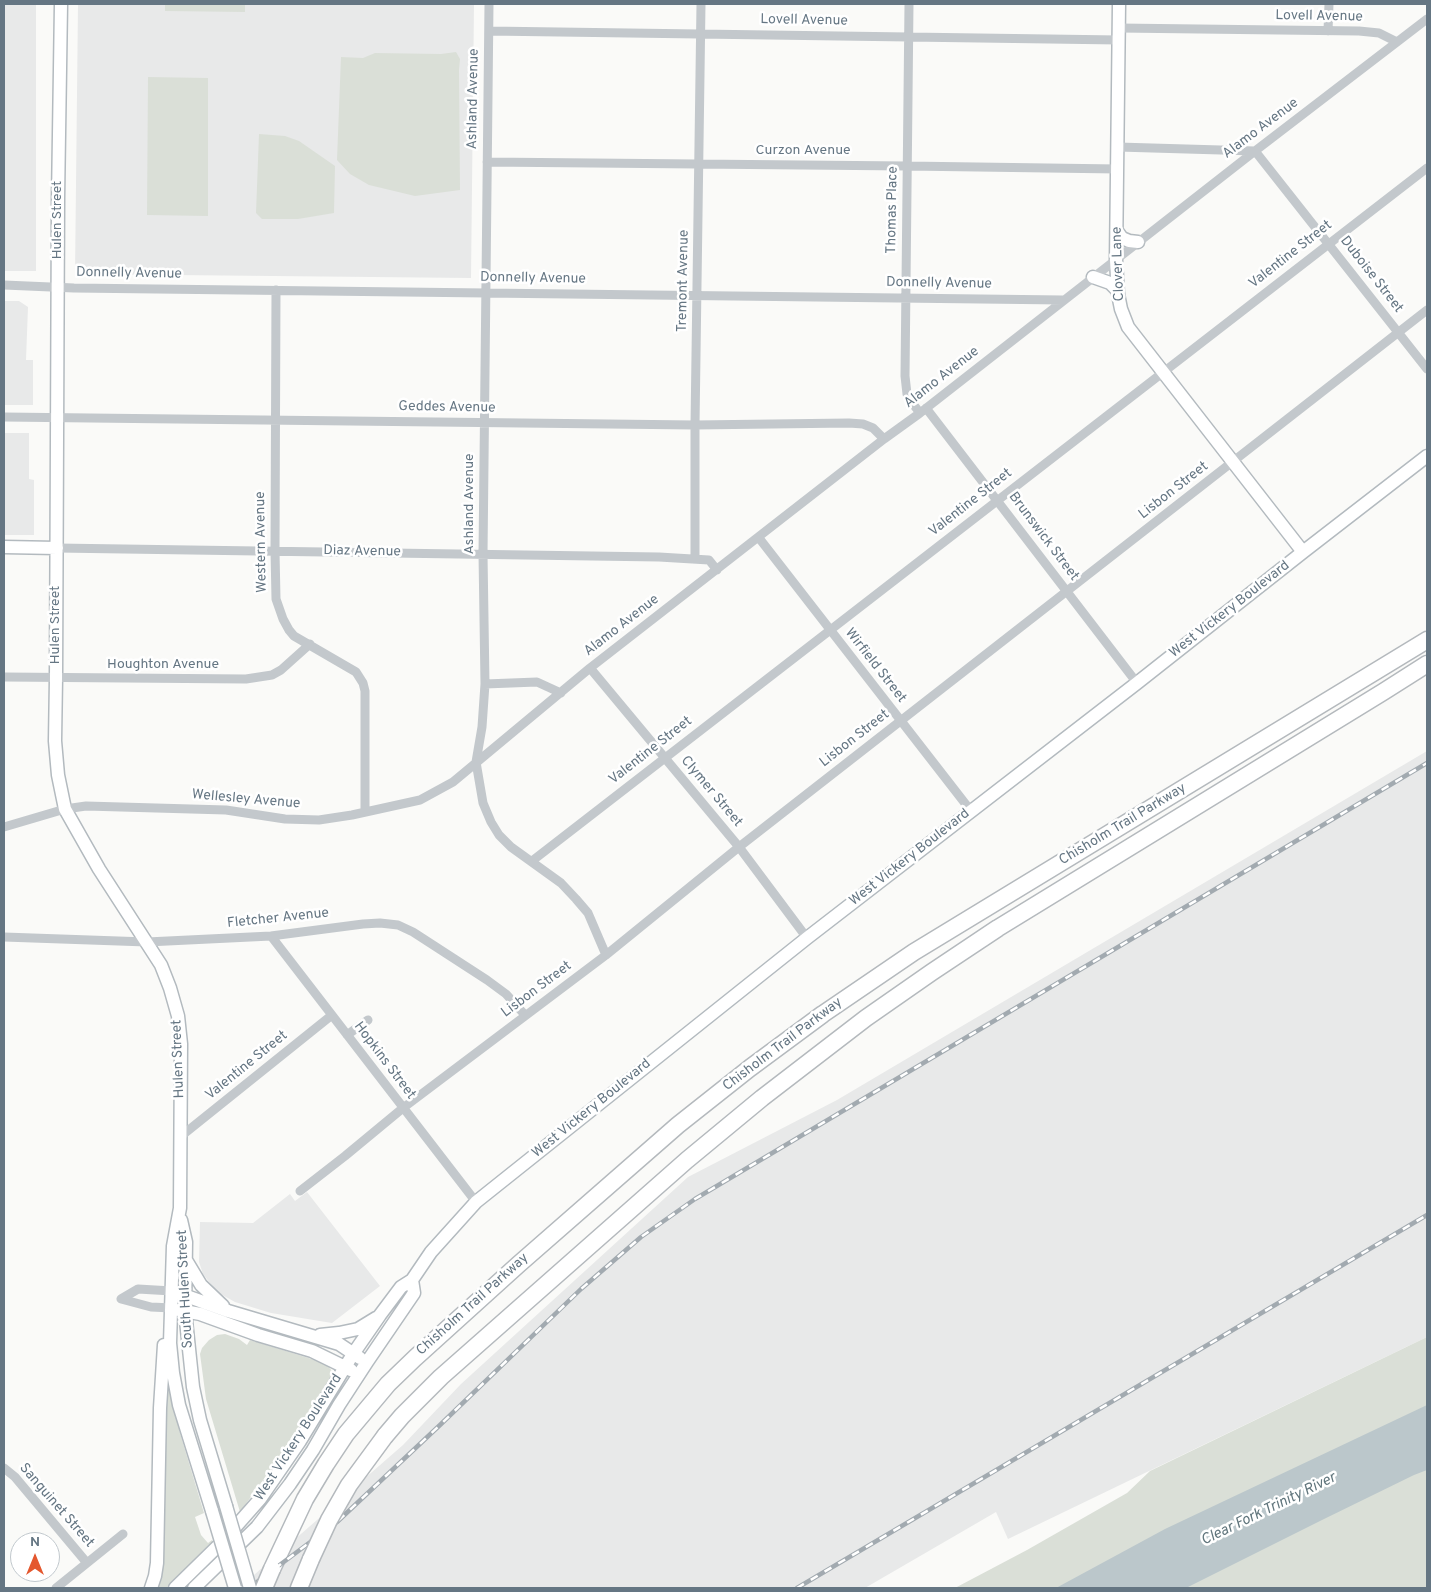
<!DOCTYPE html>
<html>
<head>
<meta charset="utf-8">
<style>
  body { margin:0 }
  #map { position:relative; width:1431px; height:1592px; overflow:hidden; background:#fafaf8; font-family:Overpass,sans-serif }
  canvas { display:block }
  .frame { position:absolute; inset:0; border:5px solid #657683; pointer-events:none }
  .north { position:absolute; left:10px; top:1532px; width:50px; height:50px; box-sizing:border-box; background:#fff; border:1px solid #c1c8cd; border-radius:50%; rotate:0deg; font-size:14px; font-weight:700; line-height:20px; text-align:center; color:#657683 }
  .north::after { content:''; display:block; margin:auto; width:18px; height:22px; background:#e4572e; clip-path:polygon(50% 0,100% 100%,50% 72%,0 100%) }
</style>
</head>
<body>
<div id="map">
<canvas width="1431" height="1592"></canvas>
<div class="frame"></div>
<div class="north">N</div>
</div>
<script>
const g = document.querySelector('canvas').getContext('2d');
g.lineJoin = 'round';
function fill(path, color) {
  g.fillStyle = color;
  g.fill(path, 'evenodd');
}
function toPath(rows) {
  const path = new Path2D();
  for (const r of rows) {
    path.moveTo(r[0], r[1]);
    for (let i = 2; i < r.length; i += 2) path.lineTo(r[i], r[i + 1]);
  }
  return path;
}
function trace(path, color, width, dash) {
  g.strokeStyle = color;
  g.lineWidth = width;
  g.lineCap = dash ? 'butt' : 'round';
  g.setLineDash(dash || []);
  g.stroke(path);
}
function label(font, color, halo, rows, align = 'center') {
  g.font = font + ' Overpass,sans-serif';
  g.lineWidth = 5;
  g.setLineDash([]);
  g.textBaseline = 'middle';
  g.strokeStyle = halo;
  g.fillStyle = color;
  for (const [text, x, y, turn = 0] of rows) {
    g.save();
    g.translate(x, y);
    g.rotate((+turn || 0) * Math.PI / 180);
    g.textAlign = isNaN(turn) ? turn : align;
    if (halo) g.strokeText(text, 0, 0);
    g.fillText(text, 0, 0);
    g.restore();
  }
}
const built = toPath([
  [4,4,36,4,36,271,4,271],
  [78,4,474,4,471,278,75,274],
  [4,301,19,301,28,307,26,360,33,360,33,405,4,405],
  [4,433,29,433,29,479,34,480,34,535,4,535],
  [1427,751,1427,1337,1008,1539,996,1512,865,1588,239,1588,403,1445,461,1384,688,1177,837,1100],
  [307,1192,380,1286,332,1323,271,1313,235,1302,217,1292,203,1274,199,1262,200,1222,253,1223,290,1194,295,1201]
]);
const green = toPath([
  [165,4,245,4,245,12,165,11],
  [456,52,460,59,459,70,460,190,415,196,369,185,350,174,337,160,341,57,363,58,375,53,441,54],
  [148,77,208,78,208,216,147,215],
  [259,134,285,136,299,141,335,166,334,213,298,219,262,219,256,213],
  [225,1334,239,1339,247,1345,250,1340,315,1360,326,1364,333,1372,333,1379,311,1414,240,1512,206,1399,200,1354,202,1348,209,1340,217,1335],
  [1427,1337,1427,1588,955,1588,1027,1550,1127,1493,1150,1471],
  [165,1381,169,1382,180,1433,204,1513,195,1517,201,1535,208,1543,212,1540,213,1543,176,1581,166,1588,158,1588,162,1575,163,1562]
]);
const water = toPath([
  [1427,1405,1427,1470,1414,1475,1322,1520,1186,1588,1056,1588,1165,1529]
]);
const street = toPath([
  [489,4,483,554,485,684,482,727,476,762,483,803,491,822,499,835,511,847,561,883,576,899,588,913,606,955],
  [909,4,905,376,907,394,913,404,920,413],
  [1119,28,1359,31,1379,33,1397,42],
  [489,31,1119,40],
  [1328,31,1329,4],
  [1118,147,1255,151,1427,369],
  [487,162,907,166,1118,169],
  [4,285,74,288,1063,300],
  [276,290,275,551,276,599,283,619,289,630,294,636,356,672,363,683,365,691,365,812],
  [926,408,1137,683],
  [4,417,695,425,849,423,863,424,873,428,884,439],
  [759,538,971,811],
  [57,548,659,557,709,560,717,570],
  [695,559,695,425,701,4],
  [590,668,739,847,807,938],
  [4,677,246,679,272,675,281,670,310,644],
  [485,684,537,682,561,693],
  [4,827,65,809,86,806,226,810,285,819,319,820,352,815,420,800,453,782,590,668,884,439,920,413,1255,151,1427,19],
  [532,861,1427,168],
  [271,936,476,1202],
  [4,937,147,942,271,936,363,924,380,923,398,925,413,932,487,980,506,994,525,1015],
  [347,1035,368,1020],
  [180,1137,332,1015],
  [300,1191,345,1156,403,1108,606,955,739,847,1427,310],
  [121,1299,138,1289,172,1291],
  [121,1299,151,1307,172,1308],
  [4,1468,15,1477,87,1563],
  [56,1588,123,1534]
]);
const secondary = toPath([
  [61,4,58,199,56,678,55,741,58,775,65,809,99,869,161,965,170,988,178,1016,181,1044,180,1208,173,1246,170,1343,173,1373,179,1405,212,1511],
  [1119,4,1116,260,1118,294,1121,309,1128,327,1303,552],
  [1117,231,1122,238,1129,241,1138,242],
  [1093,277,1110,283,1117,290],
  [4,547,57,548],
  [181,1220,186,1242,185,1311,193,1387,200,1420,226,1506],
  [186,1260,201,1285,223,1306],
  [178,1293,228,1311,339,1344,360,1358],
  [179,1310,200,1314,258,1335,312,1351,351,1370],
  [320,1335,339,1333,358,1329,376,1318],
  [151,1588,155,1576,157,1563,160,1408,164,1345],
  [175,1588,222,1542,260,1499,300,1441,353,1354,380,1315,401,1287,412,1280,431,1252,476,1202,807,938,1137,683,1303,552,1427,456],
  [194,1588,257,1527,290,1484,313,1450,339,1405,367,1362,414,1293,412,1280]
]);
const highway = toPath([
  [385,1436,402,1416,441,1377,687,1160,762,1098,866,1018,932,972,998,928,1383,692,1427,664],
  [272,1569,305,1499,326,1464,346,1434,388,1384,415,1358,519,1264,678,1125,750,1068,823,1014,914,952,1427,640],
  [299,1588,311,1559]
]);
const rail = toPath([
  [249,1588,337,1522,440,1425,581,1289,641,1237,695,1199,1427,763],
  [797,1588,1427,1215]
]);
const secondaryBridge = toPath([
  [226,1506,250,1588],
  [212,1511,235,1588]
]);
const highwayBridge = toPath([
  [311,1559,329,1520,349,1485,385,1436],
  [264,1588,272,1569]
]);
const streetNames = [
  ["Lovell Avenue",1319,17,1],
  ["Lovell Avenue",804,21,1],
  ["Ashland Avenue",474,99,-89],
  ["Alamo Avenue",1261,129,-37],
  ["Curzon Avenue",803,151],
  ["Thomas Place",893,210,-89],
  ["Hulen Street",58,220,-90],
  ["Valentine Street",1291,255,-38],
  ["Clover Lane",1119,264,-92],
  ["Donnelly Avenue",129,274,1],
  ["Duboise Street",1371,275,52],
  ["Donnelly Avenue",533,279,1],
  ["Tremont Avenue",684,281,-89],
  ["Donnelly Avenue",939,284,1],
  ["Alamo Avenue",942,378,-38],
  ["Geddes Avenue",447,408,1],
  ["Lisbon Street",1174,491,-38],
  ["Valentine Street",971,503,-38],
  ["Ashland Avenue",470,504,-90],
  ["Brunswick Street",1043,537,53],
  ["Western Avenue",262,542,-91],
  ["Diaz Avenue",362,552,1],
  ["West Vickery Boulevard",1230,610,-38],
  ["Hulen Street",56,625,-90],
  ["Alamo Avenue",622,626,-38],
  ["Houghton Avenue",163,665],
  ["Wirfield Street",875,666,52],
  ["Lisbon Street",855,739,-38],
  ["Valentine Street",651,751,-38],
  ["Clymer Street",711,792,50],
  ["Wellesley Avenue",246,800,5],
  ["Chisholm Trail Parkway",1123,825,-31],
  ["West Vickery Boulevard",910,858,-38],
  ["Fletcher Avenue",278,919,-6],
  ["Lisbon Street",537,990,-37],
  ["Chisholm Trail Parkway",783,1045,-37],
  ["Hulen Street",179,1059,-92],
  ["Hopkins Street",384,1061,53],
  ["Valentine Street",247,1066,-39],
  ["West Vickery Boulevard",592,1109,-39],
  ["South Hulen Street",186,1289,-93],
  ["Chisholm Trail Parkway",473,1305,-42],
  ["West Vickery Boulevard",299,1438,-57],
  ["Sanguinet Street",56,1506,49]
];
const waterNames = [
  ["Clear Fork Trinity River",1269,1510,-26]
];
fill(built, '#e8e9e9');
fill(green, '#dadfd7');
fill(water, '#bbc7cb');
trace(secondary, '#b3babf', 15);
trace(highway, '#b4b9bd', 19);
trace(street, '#c3c8cc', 9);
trace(secondary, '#fff', 12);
trace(highway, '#fff', 16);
trace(rail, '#a2aab0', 4.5);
trace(rail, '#fff', 2.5, [8]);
trace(secondaryBridge, '#b3babf', 15, []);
trace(highwayBridge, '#b4b9bd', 19, []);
trace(secondaryBridge, '#fff', 12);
trace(highwayBridge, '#fff', 16);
label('14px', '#657683', '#fff', streetNames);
label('italic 15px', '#60757c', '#fff', waterNames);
</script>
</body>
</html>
